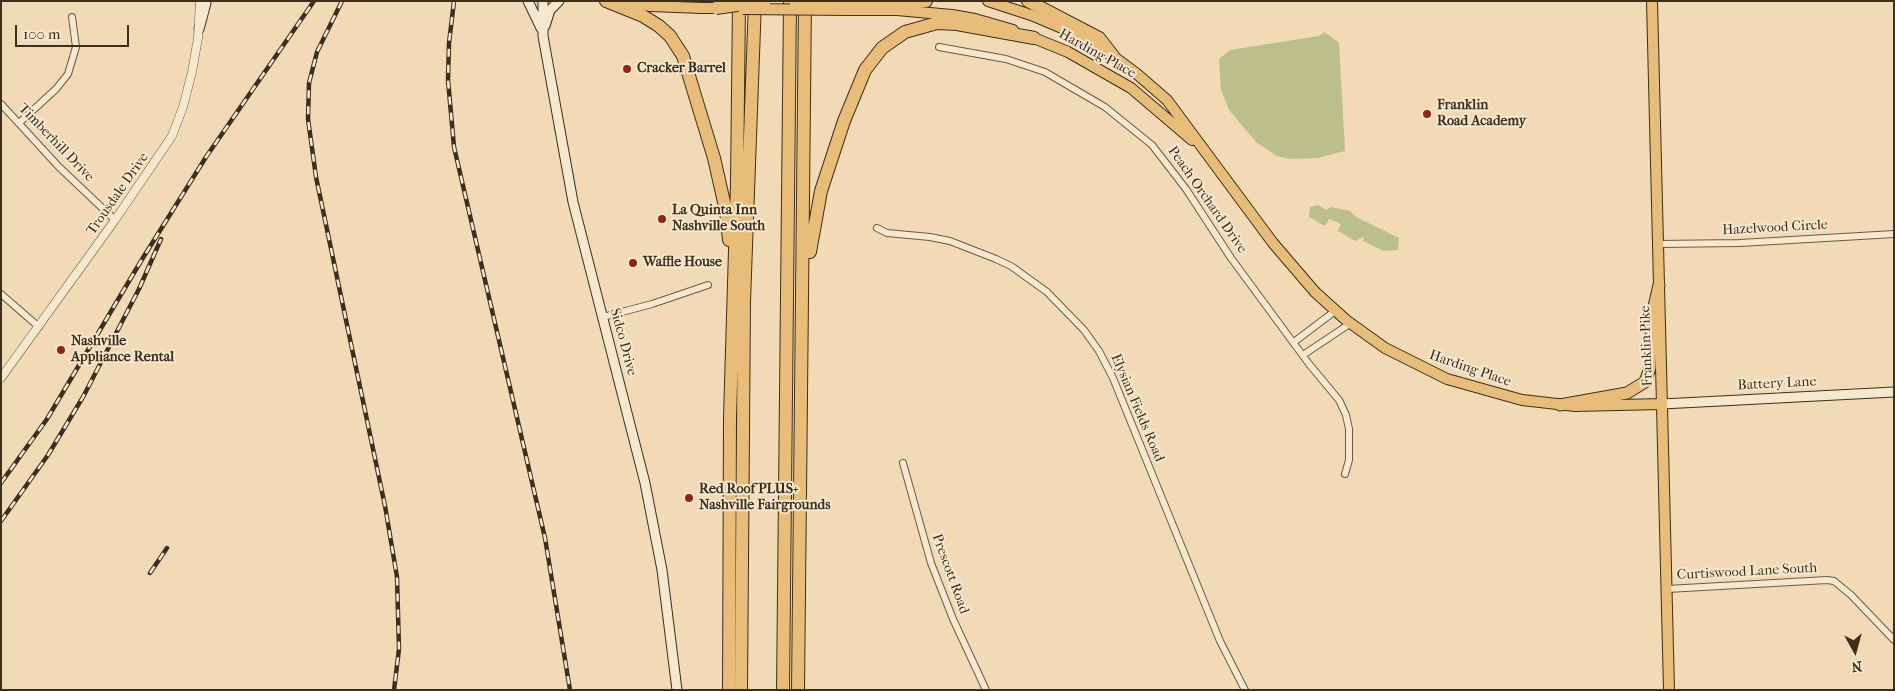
<!DOCTYPE html>
<html>
<head>
<meta charset="utf-8">
<style>
  body { margin:0 }
  #map { position:relative; width:1895px; height:691px; overflow:hidden; background:#f1dab5; font-family:"IM FELL French Canon",serif }
  canvas { display:block }
  .frame { position:absolute; inset:0; border:2px solid #3d2f1d; pointer-events:none }
  .north { position:absolute; left:1830px; top:626px; width:50px; height:50px; -webkit-text-stroke:4px #f6e7cf; paint-order:stroke; rotate:173deg; font-size:14px; font-weight:700; line-height:20px; text-align:center; color:#3d2f1d }
  .north::after { content:''; display:block; margin:auto; width:18px; height:22px; background:#3d2f1d; clip-path:polygon(50% 0,100% 100%,50% 72%,0 100%) }
  .scale { position:absolute; left:15px; top:25px; width:114px; height:22px; box-sizing:border-box; border:2px solid #3d2f1d; border-top:0; padding-left:6px; font-size:15px; line-height:18px; white-space:nowrap; color:#3d2f1d; -webkit-text-stroke:4px #f6e7cf; paint-order:stroke }
</style>
</head>
<body>
<div id="map">
<canvas width="1895" height="691"></canvas>
<div class="frame"></div>
<div class="north">N</div>
<div class="scale">100 m</div>
</div>
<script>
const g = document.querySelector('canvas').getContext('2d');
g.lineJoin = 'round';
function fill(path, color) {
  g.fillStyle = color;
  g.fill(path, 'evenodd');
}
function toPath(rows) {
  const path = new Path2D();
  for (const r of rows) {
    path.moveTo(r[0], r[1]);
    for (let i = 2; i < r.length; i += 2) path.lineTo(r[i], r[i + 1]);
  }
  return path;
}
function trace(path, color, width, dash) {
  g.strokeStyle = color;
  g.lineWidth = width;
  g.lineCap = dash ? 'butt' : 'round';
  g.setLineDash(dash || []);
  g.stroke(path);
}
function label(font, color, halo, rows, align = 'center') {
  g.font = font + ' "IM FELL French Canon",serif';
  g.lineWidth = 4;
  g.setLineDash([]);
  g.textBaseline = 'middle';
  g.strokeStyle = halo;
  g.fillStyle = color;
  for (const [text, x, y, turn = 0] of rows) {
    g.save();
    g.translate(x, y);
    g.rotate((+turn || 0) * Math.PI / 180);
    g.textAlign = isNaN(turn) ? turn : align;
    if (halo) g.strokeText(text, 0, 0);
    g.fillText(text, 0, 0);
    g.restore();
  }
}
const green = toPath([
  [1325,32,1339,43,1345,151,1318,158,1290,159,1277,156,1256,142,1229,110,1221,90,1219,59,1230,50,1319,36],
  [1318,205,1326,210,1331,207,1350,211,1356,217,1399,238,1398,250,1384,251,1363,241,1364,237,1355,241,1338,231,1341,224,1329,219,1325,226,1309,217,1310,207]
]);
const minor = toPath([
  [939,47,1006,59,1045,72,1105,107,1152,145,1186,189,1231,258,1309,364,1339,400,1346,415,1349,429,1349,460,1345,474],
  [1,104,59,167,115,220],
  [19,123,56,89,68,74,76,47,72,17],
  [877,228,887,233,930,237,950,241,996,259,1011,266,1047,292,1084,330,1099,351,1113,378,1220,641,1245,690],
  [1658,244,1740,243,1894,234],
  [1,294,39,327],
  [603,317,652,304,708,285],
  [1294,342,1335,311],
  [1303,355,1351,323],
  [903,463,931,563,953,619,986,690],
  [1667,589,1827,580,1834,581,1851,595,1894,640]
]);
const tertiary = toPath([
  [1,378,115,220,172,136,183,107,192,72,198,38,200,1]
]);
const secondary = toPath([
  [528,1,541,28],
  [543,1,543,36,573,202,645,483,662,570,677,690],
  [545,26,550,10,559,1],
  [199,29,206,3],
  [1662,404,1894,392]
]);
const primary = toPath([
  [621,1,650,6,702,8],
  [988,1,1031,15,1069,31,1113,56,1137,74,1167,100,1273,243,1315,292,1346,320,1385,348,1447,379,1522,400,1575,406,1662,404],
  [1652,1,1669,690],
  [848,10,897,10,952,15,975,19,1013,30],
  [1029,36,1068,52,1131,88,1192,140]
]);
const trunk = toPath([
  [1560,405,1627,393,1645,382,1650,368,1652,315,1659,285]
]);
const motorway = toPath([
  [606,1,643,16,659,26,670,36,683,56,714,158,726,211,729,240],
  [1028,1,1099,38,1113,56],
  [848,2,926,1],
  [810,252,821,191,844,121,865,70,882,48,905,32,937,23,957,24,1034,38],
  [729,690,730,417,737,184,739,1],
  [741,690,744,301,755,1],
  [783,690,790,1],
  [798,690,805,1]
]);
const rail = toPath([
  [342,1,317,52,309,83,308,119,316,177,385,506,397,577,399,649,394,690],
  [454,1,449,43,448,80,454,147,545,538,570,690],
  [1,483,47,419,141,261,206,157,314,1],
  [1,521,48,455,83,397,139,289,161,239],
  [150,573,167,548]
]);
const primaryBridge = toPath([
  [702,8,724,8],
  [743,9,848,10]
]);
const motorwayBridge = toPath([
  [795,1,848,2],
  [716,8,765,1]
]);
const markers = [
  [627,69,5,"#8f2418"],
  [1427,114,5,"#8f2418"],
  [662,219,5,"#8f2418"],
  [633,263,5,"#8f2418"],
  [61,350,5,"#8f2418"],
  [689,498,5,"#8f2418"]
];
const streetNames = [
  ["Harding Place",1097,54,29],
  ["Timberhill Drive",56,143,46],
  ["Trousdale Drive",118,194,-55],
  ["Peach Orchard Drive",1207,200,55],
  ["Hazelwood Circle",1775,228,-3],
  ["Sidco Drive",623,342,75],
  ["Franklin Pike",1647,346,-92],
  ["Harding Place",1470,369,19],
  ["Battery Lane",1777,384,-3],
  ["Elysian Fields Road",1137,408,67],
  ["Curtiswood Lane South",1747,572,-3],
  ["Prescott Road",950,574,70]
];
const poiNames = [
  ["Cracker Barrel",637,69],
  ["Franklin",1437,106],
  ["Road Academy",1437,122],
  ["La Quinta Inn",672,211],
  ["Nashville South",672,227],
  ["Waffle House",643,263],
  ["Nashville",71,342],
  ["Appliance Rental",71,358],
  ["Red Roof PLUS+",699,490],
  ["Nashville Fairgrounds",699,506]
];
fill(green, '#bbbf8c');
trace(minor, '#6a5a43', 8);
trace(tertiary, '#6a5a43', 9);
trace(secondary, '#3d2f1d', 11);
trace(primary, '#3d2f1d', 12);
trace(trunk, '#3d2f1d', 13);
trace(motorway, '#3d2f1d', 14);
trace(minor, '#f6e7cf', 6);
trace(tertiary, '#f6e7cf', 8);
trace(secondary, '#f6e7cf', 9);
trace(primary, '#e8bd7a', 10);
trace(trunk, '#e8bd7a', 11);
trace(motorway, '#e8bd7a', 12);
trace(rail, '#3d2f1d', 4.5);
trace(rail, '#f6e7cf', 2.5, [8]);
trace(primaryBridge, '#3d2f1d', 12, []);
trace(motorwayBridge, '#3d2f1d', 14, []);
trace(primaryBridge, '#e8bd7a', 10);
trace(motorwayBridge, '#e8bd7a', 12);
for (const [x, y, r, color] of markers) {
  const dot = new Path2D();
  dot.arc(x, y, r, 0, 2 * Math.PI);
  g.fillStyle = color;
  g.fill(dot);
  trace(dot, '#f6e7cf', 2);
}
label('14px', '#3d2f1d', '#f6e7cf', streetNames);
label('bold 14px', '#3d2f1d', '#f6e7cf', poiNames, 'left');
</script>
</body>
</html>
